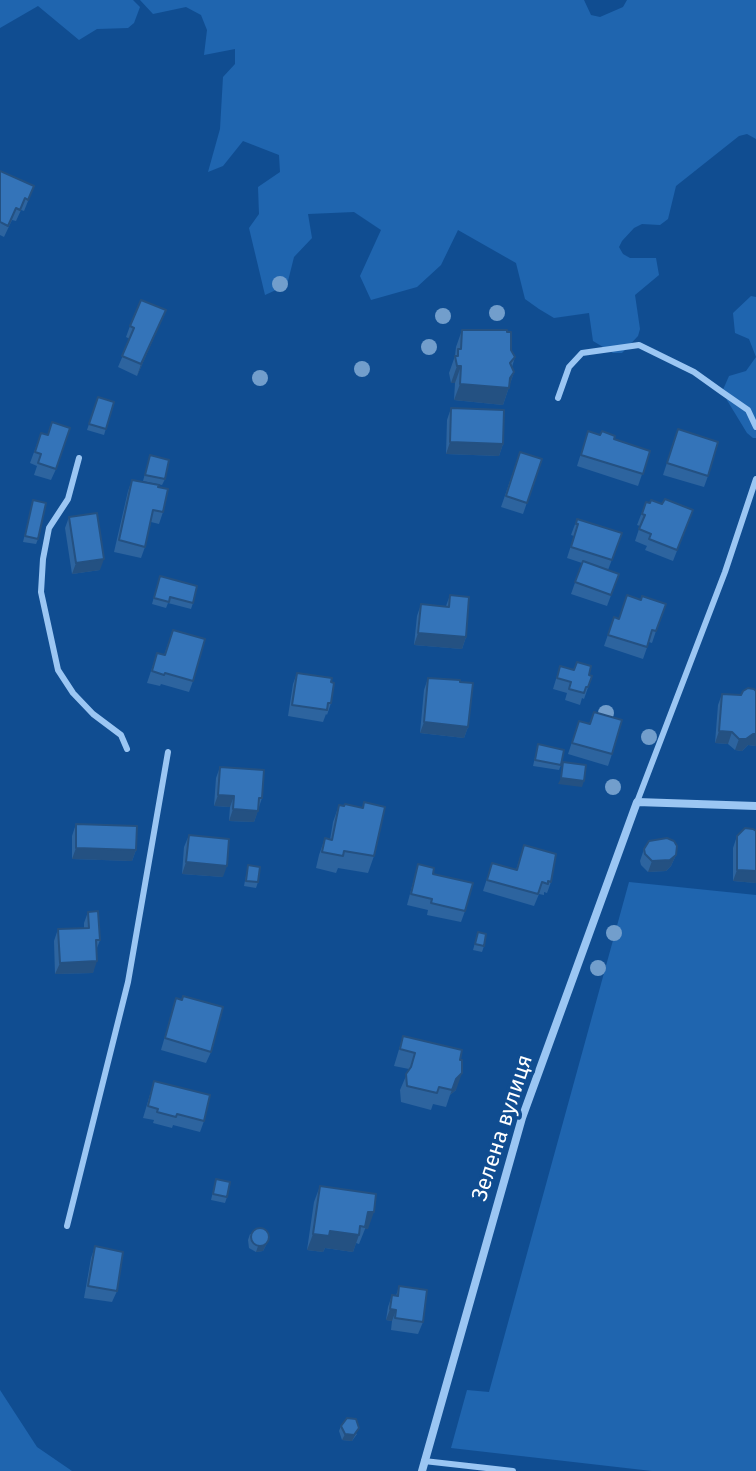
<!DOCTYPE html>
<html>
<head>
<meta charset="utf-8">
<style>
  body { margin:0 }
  canvas { display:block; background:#104d91 }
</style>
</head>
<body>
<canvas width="756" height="1471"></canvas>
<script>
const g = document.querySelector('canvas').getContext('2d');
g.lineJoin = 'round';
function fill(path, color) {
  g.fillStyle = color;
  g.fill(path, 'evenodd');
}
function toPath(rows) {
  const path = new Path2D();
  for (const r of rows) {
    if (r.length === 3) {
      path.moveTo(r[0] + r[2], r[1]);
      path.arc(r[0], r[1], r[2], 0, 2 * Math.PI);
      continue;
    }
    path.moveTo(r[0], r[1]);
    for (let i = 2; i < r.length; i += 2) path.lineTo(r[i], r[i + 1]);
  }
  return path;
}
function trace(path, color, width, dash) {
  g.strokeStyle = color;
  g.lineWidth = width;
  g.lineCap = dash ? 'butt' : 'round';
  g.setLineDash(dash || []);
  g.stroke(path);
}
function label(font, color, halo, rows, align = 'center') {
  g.font = font + ' "Fira Sans",sans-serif';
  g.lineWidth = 7;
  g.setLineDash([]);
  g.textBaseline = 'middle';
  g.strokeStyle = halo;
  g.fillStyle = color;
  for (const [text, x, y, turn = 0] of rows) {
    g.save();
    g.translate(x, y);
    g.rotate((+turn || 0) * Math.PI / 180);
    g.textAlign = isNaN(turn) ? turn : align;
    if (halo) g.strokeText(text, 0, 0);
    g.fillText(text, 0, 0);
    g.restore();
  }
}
const green = toPath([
  [0,0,133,0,140,7,134,23,128,28,97,29,79,40,38,6,0,28],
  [140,0,584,0,591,15,600,17,623,7,627,0,756,0,756,139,747,134,739,136,676,186,668,219,660,225,642,224,634,228,622,241,619,247,623,254,630,258,656,258,659,275,635,295,640,329,638,336,622,353,613,353,593,341,589,313,554,318,539,309,525,299,516,263,458,230,441,265,417,287,371,300,360,276,381,230,354,212,308,214,312,238,294,257,287,285,265,295,249,228,259,214,258,187,280,172,279,155,243,141,223,166,208,172,220,129,223,77,235,64,235,49,204,55,207,30,201,15,186,7,153,14],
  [751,296,756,297,756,438,753,438,747,433,722,392,729,376,746,371,756,357,749,339,735,333,733,313],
  [629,882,756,895,756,1471,652,1471,451,1448,467,1390,489,1392],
  [0,1390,37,1447,72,1471,0,1471]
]);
const service = toPath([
  [558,398,569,367,582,353,639,345,694,372,722,392,748,410,756,427],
  [79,458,68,499,49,528,43,559,41,592,58,670,73,693,93,714,121,735,127,749],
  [637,802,725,572,756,479],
  [67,1226,128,982,168,752],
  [424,1461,513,1471]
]);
const minor = toPath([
  [422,1471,522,1118,637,802,756,806]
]);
const trees = [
  [280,284],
  [497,313],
  [443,316],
  [429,347],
  [362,369],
  [260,378],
  [606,713],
  [649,737],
  [613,787],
  [614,933],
  [598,968]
];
const wall = toPath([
  [0,171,34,186,24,211,21,210,16,221,12,220,4,237,0,235],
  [166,310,137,376,118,367,130,339,126,337,130,326],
  [462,330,511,350,515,357,512,367,514,372,503,405,454,400,455,383,451,383,449,373,455,356,456,347],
  [98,397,114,402,104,435,87,430],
  [451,408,503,444,499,456,446,454,447,420],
  [588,431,650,451,638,486,577,466],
  [41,433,56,469,51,480,34,475,37,466,30,463],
  [674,441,708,476,704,487,663,475],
  [520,452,542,459,523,514,501,507],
  [150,455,165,479,162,485,143,481],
  [132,480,163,512,159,524,151,522,145,547,141,558,114,552,128,491],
  [33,500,38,539,36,544,23,542],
  [646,502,693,510,673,561,645,550,647,546,635,541,640,526,637,525],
  [69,517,100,570,72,574,65,528],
  [577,519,622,533,608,570,619,574,607,606,571,594,582,563,567,558,574,536,571,535],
  [160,576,193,603,191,609,168,603,166,608,152,604],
  [450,595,466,637,462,649,414,645,417,616,421,604,446,606],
  [614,617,656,631,652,643,649,642,643,659,604,646],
  [173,630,193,681,189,692,161,684,160,686,147,683,157,653,164,655],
  [560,666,592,676,584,699,582,698,580,705,565,700,567,693,553,689],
  [297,673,331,703,327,715,326,714,323,722,288,716,293,684],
  [428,678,468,727,464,738,420,733,424,690],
  [756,691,756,746,748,745,742,751,735,750,728,744,715,743,718,705,722,694,741,695],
  [594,712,612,754,608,766,568,754,579,721,589,724],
  [538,744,561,765,559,770,533,766],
  [220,767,262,798,254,822,229,821,230,807,214,806,216,778],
  [364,802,374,856,368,873,338,868,336,873,316,868,319,855,325,838,330,840,333,822,339,805,362,808],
  [76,824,136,850,132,861,72,859,72,836],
  [756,831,756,883,733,881,733,848,737,836],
  [189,835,223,877,182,874,184,847],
  [524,845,551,882,547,893,544,892,544,895,539,894,534,906,483,891,492,863,516,870],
  [644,849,676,855,671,866,666,871,648,872,641,865,640,861],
  [418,864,433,874,465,911,461,922,427,915,428,910,407,905],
  [248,865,258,882,256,888,244,886],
  [88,912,100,940,97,948,93,973,55,974,54,941,58,929,84,928,84,923],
  [478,932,484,946,482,952,473,950],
  [176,998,211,1052,206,1063,161,1050],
  [403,1036,456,1090,450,1095,446,1107,433,1104,431,1110,401,1102,400,1090,409,1069,394,1066],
  [154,1081,204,1121,200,1132,173,1125,172,1128,153,1123,154,1120,143,1118],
  [216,1179,227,1197,225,1203,211,1200],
  [320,1186,368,1229,365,1229,359,1244,356,1243,353,1252,325,1248,323,1252,307,1250,314,1202],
  [250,1234,269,1239,263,1251,256,1252,249,1248,248,1240],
  [95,1246,117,1291,112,1302,84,1298,91,1258],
  [399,1286,423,1322,418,1334,391,1330,392,1321,386,1320,388,1307,392,1295,396,1296],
  [341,1426,357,1434,352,1441,342,1440,339,1431]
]);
const shadedWall = toPath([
  [166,310,161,322,137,376,141,364],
  [457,366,461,366,455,383,451,383],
  [514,372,503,405,454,400,460,384,510,378],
  [450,442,503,444,499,456,446,454],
  [104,559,100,570,72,574,76,563],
  [418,633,466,637,462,649,414,645],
  [424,722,468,727,464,738,420,733],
  [719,731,732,732,728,744,715,743],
  [753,734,756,734,756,746,748,745,742,751,735,750,739,739],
  [561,778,584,781,582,787,558,784],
  [218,795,234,796,230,807,214,806],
  [233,809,258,811,254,822,229,821],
  [76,848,136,850,132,861,72,859],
  [676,855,671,866,666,871,648,872,652,861],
  [186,862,227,866,223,877,182,874],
  [737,870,756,871,756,883,733,881],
  [97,961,93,973,55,974,60,963],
  [462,1073,456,1090,450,1095,456,1079],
  [368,1212,374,1212,368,1229,365,1229],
  [330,1231,359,1235,353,1252,325,1248,323,1252,307,1250,313,1234],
  [269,1239,263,1251,256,1252,258,1246],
  [390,1309,396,1310,392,1321,386,1320],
  [359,1428,352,1441,342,1440,345,1434]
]);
const building = toPath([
  [0,171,34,186,28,200,25,198,20,210,16,208,8,226,0,222,0,171],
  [141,300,166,310,141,364,122,356,134,328,130,326,141,300],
  [462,330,507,330,507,332,511,332,511,350,515,357,510,363,514,372,510,378,509,388,460,384,461,366,457,366,455,356,458,356,458,349,461,349,462,330],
  [98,397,114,402,106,429,89,424,98,397],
  [451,408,504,410,503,444,450,442,451,408],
  [52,422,70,428,56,469,38,463,41,454,35,452,41,433,48,435,52,422],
  [678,429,718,442,708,476,667,463,678,429],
  [588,431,600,435,602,431,615,436,614,439,650,451,643,474,581,455,588,431],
  [520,452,542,459,527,503,506,496,520,452],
  [150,455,169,460,165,479,145,475,150,455],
  [132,480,159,485,158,487,168,489,163,512,153,510,145,547,119,540,132,480],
  [665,499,693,510,677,550,649,539,651,534,639,529,645,515,642,514,646,502,650,503,651,500,662,504,665,499],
  [33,500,46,503,38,539,25,536,33,500],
  [97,513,104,559,76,563,69,517,97,513],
  [577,519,622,533,612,560,571,547,578,524,576,524,577,519],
  [583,561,619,574,611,595,575,582,583,561],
  [160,576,197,586,193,603,170,597,169,602,154,598,160,576],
  [450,595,469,597,466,637,418,633,421,604,449,607,450,595],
  [627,595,641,600,642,596,666,604,656,631,652,630,647,647,608,635,614,617,619,619,627,595],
  [173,630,205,639,193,681,165,673,164,675,152,671,157,653,165,655,173,630],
  [577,662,591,666,589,675,592,676,588,687,586,687,584,693,569,689,571,682,557,678,560,666,574,670,577,662],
  [297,673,332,678,331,682,334,683,331,703,328,703,327,710,292,705,297,673],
  [428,678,460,680,460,682,473,683,468,727,424,722,428,678],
  [748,688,754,689,756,691,756,734,753,734,746,739,739,739,732,732,719,731,722,694,741,695,743,691,748,688],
  [594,712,622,720,612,754,572,743,579,721,590,724,594,712],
  [538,744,564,750,561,765,535,760,538,744],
  [563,762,586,765,584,781,561,778,563,762],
  [220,767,264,770,262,798,259,798,258,811,233,809,234,796,218,795,220,767],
  [364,802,385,807,374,856,344,851,343,856,322,852,325,838,332,840,339,805,344,806,345,804,363,808,364,802],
  [76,824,137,826,136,850,76,848,76,824],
  [745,828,753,829,756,831,756,871,737,870,737,836,745,828],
  [189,835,229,839,227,866,186,862,189,835],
  [667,838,674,841,677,846,676,855,670,860,652,861,645,854,644,849,649,841,667,838],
  [524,845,556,854,551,882,548,881,548,884,542,882,538,894,487,880,492,863,517,870,524,845],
  [418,864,434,868,433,874,473,883,465,911,431,903,432,899,411,894,418,864],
  [248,865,260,867,258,882,246,881,248,865],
  [98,911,100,940,96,940,97,961,60,963,58,929,89,928,88,912,98,911],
  [478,932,486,934,484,946,475,944,478,932],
  [183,996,223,1007,211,1052,165,1038,176,998,182,1000,183,996],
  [403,1036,462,1050,460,1060,462,1060,462,1073,456,1079,452,1090,439,1087,437,1093,407,1086,406,1074,411,1067,415,1053,400,1049,403,1036],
  [154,1081,210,1095,204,1121,177,1114,176,1117,157,1112,158,1109,148,1106,154,1081],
  [216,1179,230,1182,227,1197,213,1194,216,1179],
  [320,1186,376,1194,374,1212,368,1212,365,1227,360,1226,359,1235,330,1231,329,1236,313,1234,320,1186],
  [260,1237,9],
  [95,1246,123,1252,117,1291,88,1286,95,1246],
  [399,1286,427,1290,423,1322,395,1318,396,1310,390,1309,392,1295,398,1296,399,1286],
  [347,1418,356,1419,359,1428,354,1435,345,1434,341,1426,347,1418]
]);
const streetNames = [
  ["Зелена вулиця",503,1128,-72]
];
fill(green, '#1f65af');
trace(service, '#9bc6f3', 6);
trace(minor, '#9bc6f3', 8);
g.fillStyle = '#729ecc';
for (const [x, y] of trees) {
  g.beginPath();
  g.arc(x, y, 8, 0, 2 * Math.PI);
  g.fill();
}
fill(wall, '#2d649f');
fill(shadedWall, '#245182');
fill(building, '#3474b9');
trace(building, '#245182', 2);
label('22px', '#fff', '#104d91', streetNames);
</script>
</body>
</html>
